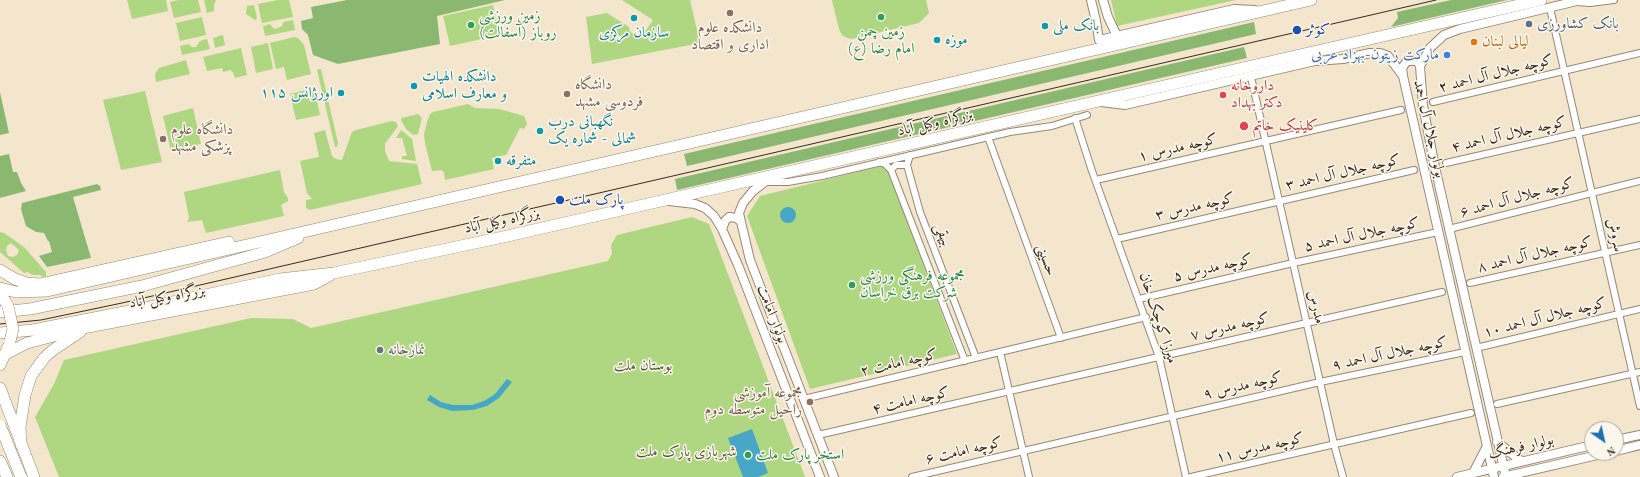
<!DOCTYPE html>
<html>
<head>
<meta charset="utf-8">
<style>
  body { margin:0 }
  #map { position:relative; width:1640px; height:477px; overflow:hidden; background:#f3e6cd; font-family:"Old Standard TT",serif }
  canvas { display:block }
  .north { position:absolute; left:1584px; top:421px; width:40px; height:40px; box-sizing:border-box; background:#fbf7ec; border:1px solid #aea59a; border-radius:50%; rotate:146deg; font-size:11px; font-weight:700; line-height:16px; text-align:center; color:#3b2a1e }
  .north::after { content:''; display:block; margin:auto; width:14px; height:18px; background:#1f6fb2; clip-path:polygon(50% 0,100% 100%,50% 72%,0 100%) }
</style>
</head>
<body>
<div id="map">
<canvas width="1640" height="477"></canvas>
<div class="north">N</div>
</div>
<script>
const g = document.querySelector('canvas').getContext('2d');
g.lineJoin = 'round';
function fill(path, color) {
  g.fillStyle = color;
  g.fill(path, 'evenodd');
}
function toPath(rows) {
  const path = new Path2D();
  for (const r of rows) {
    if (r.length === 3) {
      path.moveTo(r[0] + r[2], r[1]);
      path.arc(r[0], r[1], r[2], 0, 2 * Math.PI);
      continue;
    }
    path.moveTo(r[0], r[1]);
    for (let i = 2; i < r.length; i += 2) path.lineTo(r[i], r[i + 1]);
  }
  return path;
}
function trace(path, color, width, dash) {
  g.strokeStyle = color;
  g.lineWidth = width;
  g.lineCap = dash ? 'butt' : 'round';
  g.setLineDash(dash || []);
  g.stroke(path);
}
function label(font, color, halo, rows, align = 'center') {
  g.font = font + ' "Old Standard TT",Amiri,serif';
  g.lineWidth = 3;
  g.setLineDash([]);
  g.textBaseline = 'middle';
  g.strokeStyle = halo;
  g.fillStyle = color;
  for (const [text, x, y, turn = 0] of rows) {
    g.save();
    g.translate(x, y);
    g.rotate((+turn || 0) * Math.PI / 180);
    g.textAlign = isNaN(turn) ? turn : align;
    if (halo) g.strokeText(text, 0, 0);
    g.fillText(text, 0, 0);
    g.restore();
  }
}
const green = toPath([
  [127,0,166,0,168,11,132,19],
  [178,0,198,0,201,12,174,18,170,2],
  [204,0,216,0,214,5,214,11,207,13],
  [278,0,289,0,293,17,262,23,258,4],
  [622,0,690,0,700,43,592,64,586,17,607,13,629,27,630,32,641,38,653,20],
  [832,0,926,0,929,13,919,23,852,39,847,38,842,35,839,29],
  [1111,0,1236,0,1117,26],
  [254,5,257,18,255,20,246,14,247,6],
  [493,5,500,35,450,46,443,16],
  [202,17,206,35,180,41,176,23],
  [293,20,295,30,265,36,263,26,270,24,274,29,278,28,282,26,283,22],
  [223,35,225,45,215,48,213,38],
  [294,37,298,38,304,45,311,74,287,80,284,67,276,69,270,43],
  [207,39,210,49,182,55,180,46,188,44,192,47,196,47,200,41],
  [268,43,273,69,256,73,251,47],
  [241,48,247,75,235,78,233,72,232,72,231,70,223,72,222,68,207,71,203,57],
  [186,60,190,74,156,82,155,74,159,68],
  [319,69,321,69,338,143,337,147,335,147,317,70],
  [314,88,320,115,296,120,290,94],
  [145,91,162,162,121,170,103,100],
  [468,104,475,108,499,109,524,116,527,124,524,129,520,128,506,155,492,158,494,169,445,180,444,173,442,170,432,171,425,143,424,134,427,122,430,114,433,112],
  [193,108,201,144,171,151,163,116],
  [418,114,422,118,418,134,413,135,406,129,401,120,402,118],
  [392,121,396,122,398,126,385,144,385,151,389,161,417,164,422,184,310,210,306,208,306,200,312,199,307,193,300,161,319,157,314,133,325,130,332,156,336,159,342,160,352,132,356,130],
  [401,130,412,139,416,161,402,159,402,156,407,156,402,138,396,138],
  [886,165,957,354,810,389,747,216,760,196],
  [280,170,284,192,288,198,288,201,281,205,284,216,206,233,202,220,187,222,189,218,184,192],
  [692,217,709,224,805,477,59,477,35,417,54,384,64,360,251,318,293,319,311,328,440,299,608,261,612,254,611,245,617,235],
  [0,232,4,233,24,247,46,272,46,276,43,277,40,275,34,275,30,274,28,272,24,273,0,252],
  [11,243,19,250,17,255,13,257,8,256,6,250,7,246]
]);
const forest = toPath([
  [347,0,505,0,437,16,440,44,338,64,313,55,308,35,302,29,301,21,313,18,311,7],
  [1451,0,1507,0,1391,27,1398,18,1397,12],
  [1254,22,1256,34,687,166,684,154],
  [1244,47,1247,58,677,190,675,179],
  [0,92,9,133,0,135],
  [9,154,13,172,17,172,21,183,26,191,0,198,0,156],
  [97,184,100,186,101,190,73,197,91,258,47,267,39,256,52,252,49,241,48,241,44,233,36,232,26,226,21,209,22,203]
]);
const water = toPath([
  [788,215,8],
  [507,379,512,382,499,398,487,406,473,410,452,411,439,407,427,400,430,395,441,402,453,405,472,405,484,401,495,394],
  [752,429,768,473,758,477,743,477,728,438]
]);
const street = toPath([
  [1577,2,1590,3,1614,0],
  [1550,8,1640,406],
  [1251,77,1334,444,1343,477],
  [1433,102,1640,53],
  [1075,118,1092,171,1159,357,1186,477],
  [988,137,1061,338],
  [910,155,907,165,920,212,976,358],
  [879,162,885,164,891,170,965,361],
  [1446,163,1640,119],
  [891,170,896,165,907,165],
  [1096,180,1401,110],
  [763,182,788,182,822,176,1010,132,1052,126,1087,115],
  [1449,229,1640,181],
  [1117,239,1414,170],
  [1470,283,1640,245],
  [1139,299,1293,263,1438,232],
  [1476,348,1640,309],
  [1000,352,1029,477],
  [804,399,1146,317],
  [1497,404,1640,372],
  [818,435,1442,292],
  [912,477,1320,382,1465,352],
  [1191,477,1471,413]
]);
const secondary = toPath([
  [1091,0,1096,21,1099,40,1234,9,1255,10],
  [1103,0,1108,17,1117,36],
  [1403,76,1402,68,1407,61,1417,61,1420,66],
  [1101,102,1125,105,1315,61,1343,59,1370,53,1380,53,1388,56,1403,76,1494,477],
  [770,178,753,191,743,203,739,213,741,222,750,260,834,477],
  [669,201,695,204,705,208,714,216,722,229,738,265,820,477],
  [722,229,725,221,729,217,737,218,741,222],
  [1616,440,1640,435],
  [1497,442,1521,461],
  [1616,451,1640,445],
  [1473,473,1487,446],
  [1457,477,1592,445],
  [1503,477,1606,453],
  [1506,477,1435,167,1423,106,1420,66,1430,48,1444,35,1460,29,1581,0]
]);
const highway = toPath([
  [0,270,15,279,26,283,40,284,229,242],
  [0,288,16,292,47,291,1311,0],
  [0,293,8,306],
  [0,312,30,309,142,286,265,252,298,238],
  [0,333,33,330,145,308,280,279,334,273,503,237,1541,0],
  [6,354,27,343,88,327,314,284,329,276],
  [0,365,8,347],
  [0,388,34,477],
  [21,445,20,427,25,395,31,376,44,358,53,350,80,332],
  [0,461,7,477]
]);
const tram = toPath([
  [0,324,41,320,122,303,1436,0]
]);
const highwayBridge = toPath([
  [8,306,13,329,10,341],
  [0,425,21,477]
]);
const markers = [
  [730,13,4,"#8d6e63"],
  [881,17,4,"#2e9e5b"],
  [634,18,4,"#0f9aa8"],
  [1529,24,4,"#5c6f8a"],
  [471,25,4,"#2e9e5b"],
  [1045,26,4,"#0f9aa8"],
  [1297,30,5,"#1a4fb4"],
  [937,40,4,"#0f9aa8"],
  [1474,42,4,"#e8710a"],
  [1447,55,4,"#3f7fe0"],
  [414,86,4,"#0f9aa8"],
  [341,93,4,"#0f9aa8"],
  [567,94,4,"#8d6e63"],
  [1223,95,4,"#e0444e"],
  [1244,126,5,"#e0444e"],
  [540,131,4,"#0f9aa8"],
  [163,139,4,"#8d6e63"],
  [498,161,4,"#0f9aa8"],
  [560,200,5,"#1a4fb4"],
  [852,285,4,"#2e9e5b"],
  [380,350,4,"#6b7280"],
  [810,402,4,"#8d6e63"],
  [748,455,4,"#2e9e5b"]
];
const leisureNames = [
  ["زمین ورزشی",479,16],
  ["روباز (آسفالت)",479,33],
  ["زمین چمن",881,32,"center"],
  ["امام رضا (ع)",881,49,"center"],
  ["مجموعه فرهنگی ورزشی",860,276],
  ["شرکت برق خراسان",860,293],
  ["استخر پارک ملت",756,455]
];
const serviceNames = [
  ["بانک کشاورزی",1537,24]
];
const cultureNames = [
  ["بانک ملی",1053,26],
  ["سازمان مرکزی",634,33,"center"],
  ["موزه",945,40],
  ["دانشکده الهیات",422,77],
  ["و معارف اسلامی",422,94],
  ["اورژانس ۱۱۵",333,93,"right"],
  ["نگهبانی درب",548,122],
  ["شمالی - شماره یک",548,139],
  ["متفرقه",506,161]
];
const educationNames = [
  ["دانشکده علوم",730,28,"center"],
  ["اداری و اقتصاد",730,45,"center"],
  ["دانشگاه",575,85],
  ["فردوسی مشهد",575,102],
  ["دانشگاه علوم",171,130],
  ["پزشکی مشهد",171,147],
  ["مجموعه آموزشی",802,393,"right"],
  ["راحیل متوسطه دوم",802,410,"right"]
];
const transitNames = [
  ["کوثر",1306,30],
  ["پارک ملت",569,200]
];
const foodNames = [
  ["لیالی لبنان",1482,42]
];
const shopNames = [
  ["مارکت زیتون-بهزاد عربی",1439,55]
];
const streetNames = [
  ["کوچه جلال آل احمد ۲",1496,74,-14],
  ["بزرگراه وکیل آباد",935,123,-13],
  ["بولوار جلال آل احمد",1429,129,77],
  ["کوچه جلال آل احمد ۴",1509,135,-13],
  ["کوچه مدرس ۱",1178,148,-13],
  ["کوچه جلال آل احمد ۳",1343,173,-13],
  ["کوچه جلال آل احمد ۶",1517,198,-15],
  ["کوچه مدرس ۳",1195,207,-13],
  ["بزرگراه وکیل آباد",502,221,-12],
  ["بیهقی",943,235,69],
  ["کوچه جلال آل احمد ۵",1362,235,-12],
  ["سروش",1615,235,77],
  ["کوچه جلال آل احمد ۸",1535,255,-13],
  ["حسینی",1046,260,70],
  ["کوچه مدرس ۵",1213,268,-13],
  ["بزرگراه وکیل آباد",167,297,-10],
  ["مدرس",1316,307,77],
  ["بولوار امامت",772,314,69],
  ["میرزا کوچک خان",1158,318,72],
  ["کوچه جلال آل احمد ۱۰",1545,318,-14],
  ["کوچه مدرس ۷",1230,327,-13],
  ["کوچه جلال آل احمد ۹",1390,354,-12],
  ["کوچه امامت ۲",899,363,-13],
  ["کوچه مدرس ۹",1243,386,-13],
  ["کوچه امامت ۴",911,401,-13],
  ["بولوار فرهنگ",1521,447,-13],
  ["کوچه مدرس ۱۱",1260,448,-13],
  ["کوچه امامت ۶",964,451,-13]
];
const healthNames = [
  ["داروخانه",1231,86],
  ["دکتر بهداد",1231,103],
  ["کلینیک خاتم",1253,126]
];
const worshipNames = [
  ["نمازخانه",388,350]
];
const parkNames = [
  ["بوستان ملت",643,366],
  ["شهربازی پارک ملت",686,452]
];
fill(green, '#afd782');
fill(forest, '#8bb870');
fill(water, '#48a6c7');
trace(street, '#978876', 8);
trace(secondary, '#978876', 10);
trace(highway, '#978876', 12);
trace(street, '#fff', 6);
trace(secondary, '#fff', 8);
trace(highway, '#fff', 11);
trace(tram, '#3b2a1e', 1);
trace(highwayBridge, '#978876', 12, []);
trace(highwayBridge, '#fff', 11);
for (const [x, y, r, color] of markers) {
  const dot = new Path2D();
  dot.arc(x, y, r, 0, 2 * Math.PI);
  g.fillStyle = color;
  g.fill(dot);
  trace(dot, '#fbf7ec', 1.5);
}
label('15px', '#27864d', '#fbf7ec', leisureNames, 'left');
label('15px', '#4e5e75', '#fbf7ec', serviceNames, 'left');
label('15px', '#0d838f', '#fbf7ec', cultureNames, 'left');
label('15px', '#785e54', '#fbf7ec', educationNames, 'left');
label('15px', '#164399', '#fbf7ec', transitNames, 'left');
label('15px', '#c56008', '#fbf7ec', foodNames, 'left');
label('15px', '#366cbe', '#fbf7ec', shopNames, 'right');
label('15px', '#3b2a1e', '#fbf7ec', streetNames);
label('15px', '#be3a42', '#fbf7ec', healthNames, 'left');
label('15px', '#5b616d', '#fbf7ec', worshipNames, 'left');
label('15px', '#585537', '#fbf7ec', parkNames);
</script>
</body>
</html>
